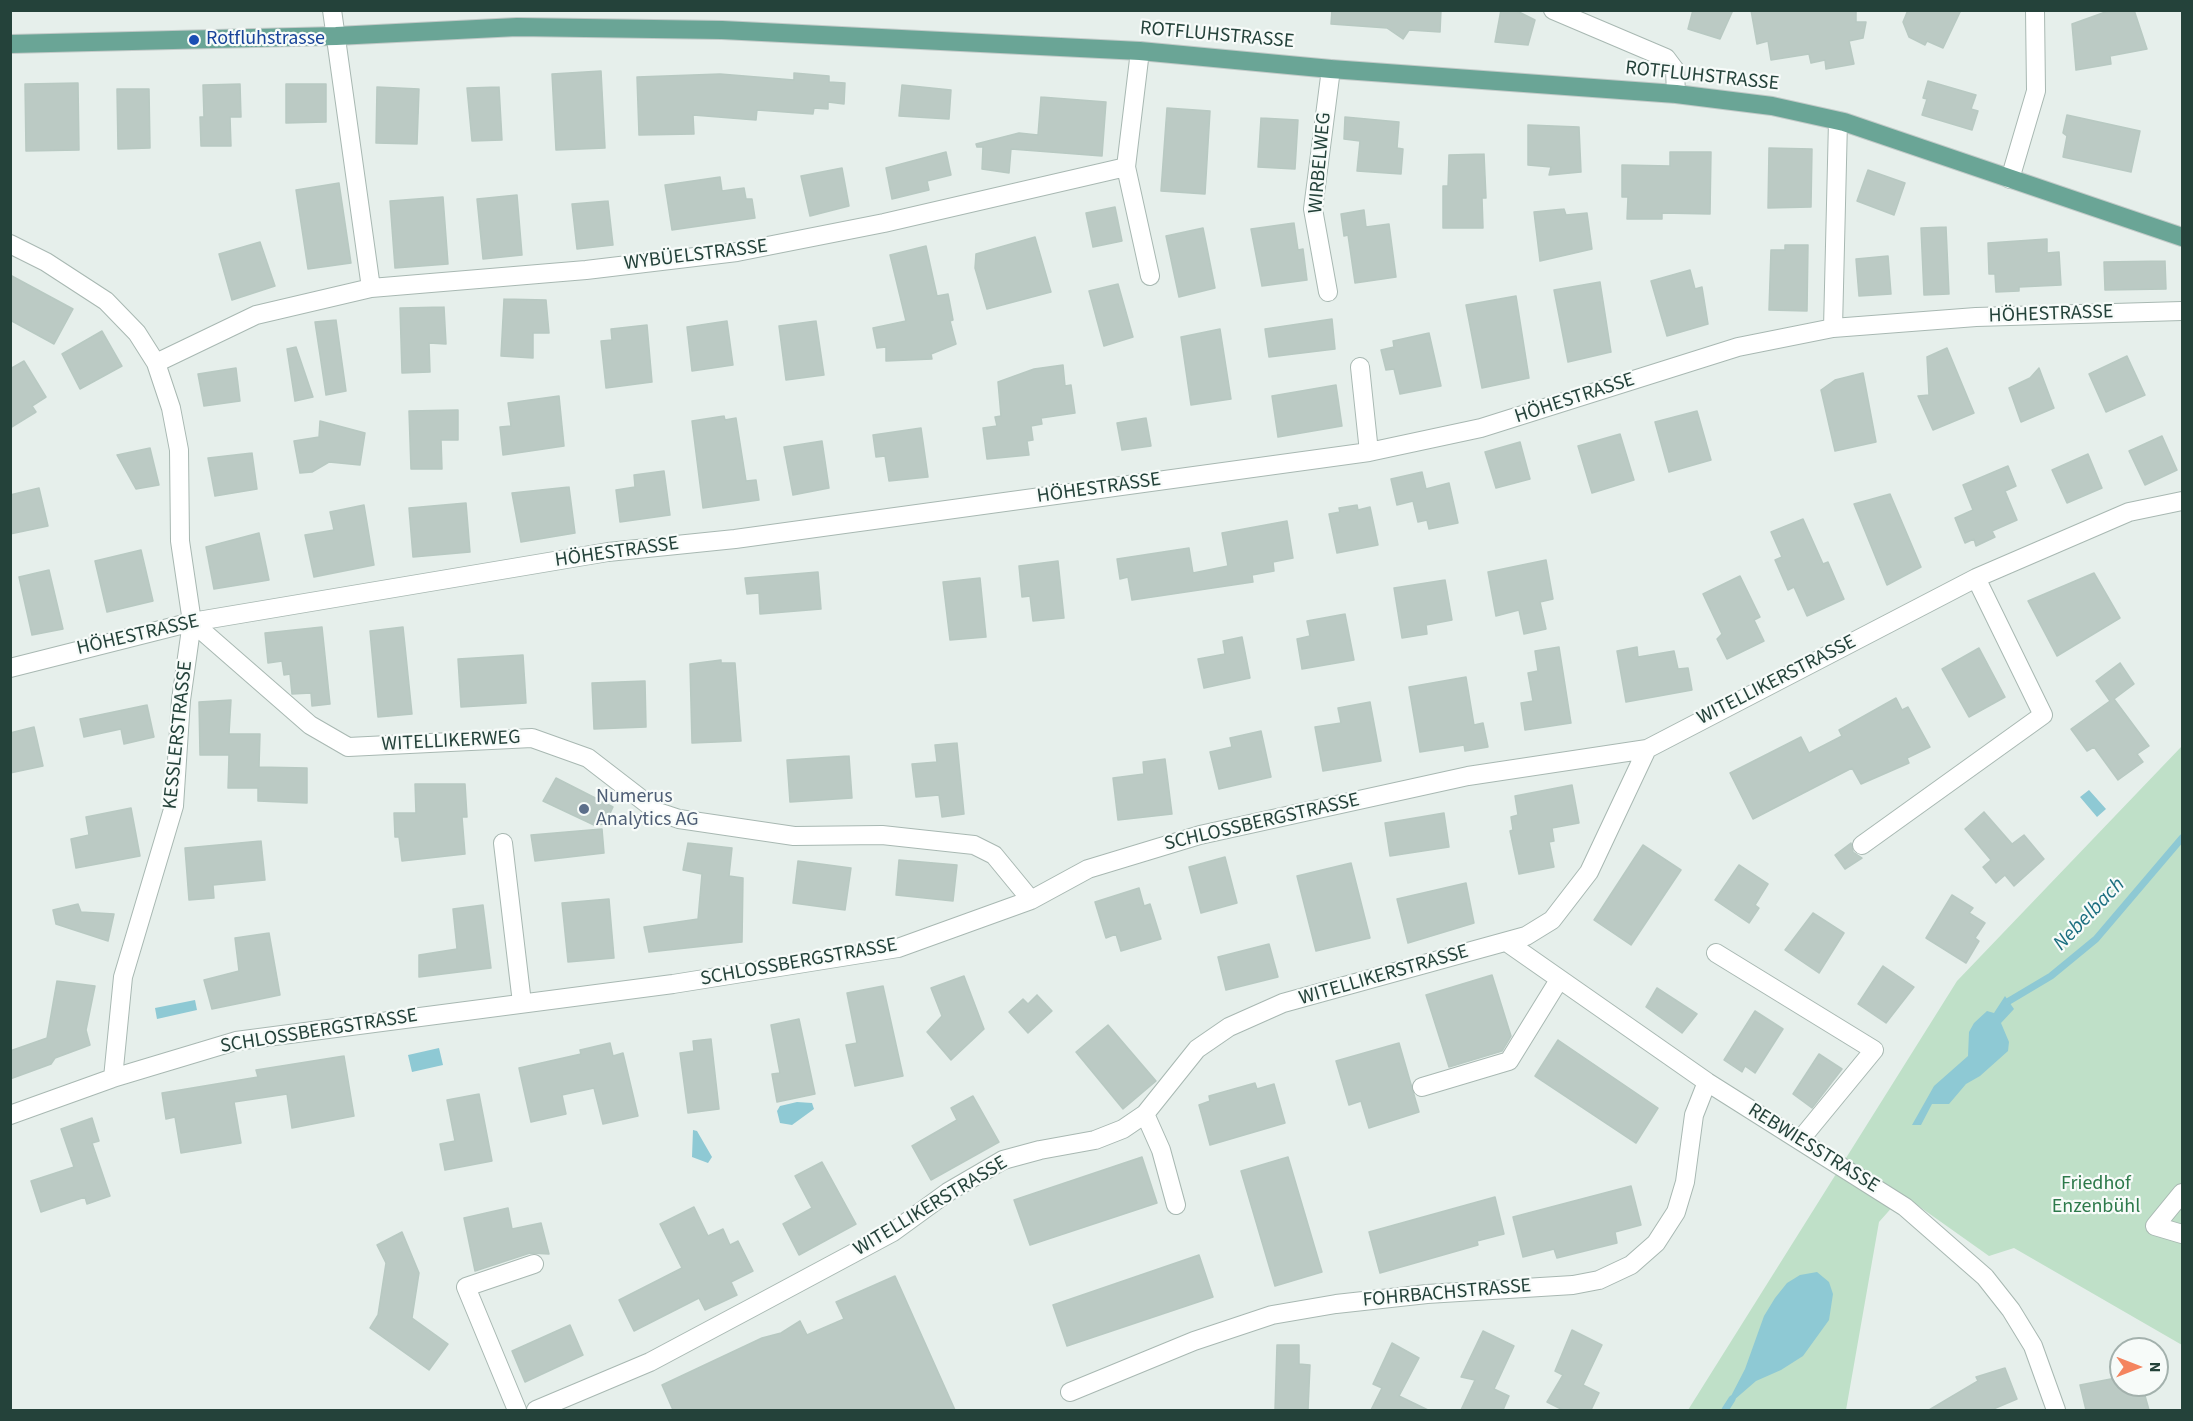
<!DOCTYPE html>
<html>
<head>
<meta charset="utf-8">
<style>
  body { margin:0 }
  #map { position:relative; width:2193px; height:1421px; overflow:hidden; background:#e6efeb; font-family:"Source Sans 3",sans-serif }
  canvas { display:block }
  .frame { position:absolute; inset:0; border:12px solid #24423a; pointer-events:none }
  .north { position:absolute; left:2109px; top:1337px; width:60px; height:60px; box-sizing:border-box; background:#f7fbf9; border:2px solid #a3b1ad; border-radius:50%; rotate:90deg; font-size:16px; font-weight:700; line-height:24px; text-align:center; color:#24423a }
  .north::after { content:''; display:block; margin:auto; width:21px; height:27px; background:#f4845f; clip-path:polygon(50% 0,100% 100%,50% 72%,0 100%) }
</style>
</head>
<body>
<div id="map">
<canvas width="2193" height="1421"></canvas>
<div class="frame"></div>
<div class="north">N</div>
</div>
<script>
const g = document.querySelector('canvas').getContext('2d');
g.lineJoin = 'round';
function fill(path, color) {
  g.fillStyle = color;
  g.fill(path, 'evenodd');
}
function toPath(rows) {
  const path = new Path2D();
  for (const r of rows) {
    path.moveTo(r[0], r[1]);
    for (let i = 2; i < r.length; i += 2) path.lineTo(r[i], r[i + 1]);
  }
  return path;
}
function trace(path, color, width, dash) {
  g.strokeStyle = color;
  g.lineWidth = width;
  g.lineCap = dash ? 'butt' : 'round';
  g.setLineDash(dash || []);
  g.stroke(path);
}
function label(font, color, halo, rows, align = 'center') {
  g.font = font + ' "Source Sans 3",sans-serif';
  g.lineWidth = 4.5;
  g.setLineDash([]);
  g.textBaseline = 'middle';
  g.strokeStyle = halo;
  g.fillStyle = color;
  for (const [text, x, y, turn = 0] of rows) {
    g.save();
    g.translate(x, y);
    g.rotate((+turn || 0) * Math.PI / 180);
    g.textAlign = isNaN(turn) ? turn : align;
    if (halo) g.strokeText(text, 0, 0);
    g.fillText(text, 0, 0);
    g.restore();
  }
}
const green = toPath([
  [2182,746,2182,1345,2014,1248,1989,1256,1903,1195,1879,1222,1846,1410,1688,1410,1957,981]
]);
const water = toPath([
  [2089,790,2106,809,2097,817,2080,797],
  [2005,996,2014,1009,2001,1023,2009,1042,2008,1051,1980,1076,1966,1084,1949,1104,1932,1104,1921,1125,1912,1125,1934,1086,1968,1056,1969,1032,1974,1023,1987,1011,1994,1013],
  [195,1000,197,1010,157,1019,155,1008],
  [439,1048,443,1065,412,1072,408,1055],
  [797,1102,812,1103,814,1109,792,1125,780,1123,777,1111,780,1106],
  [693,1130,697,1131,712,1157,708,1163,692,1157],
  [1817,1272,1829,1282,1833,1294,1829,1320,1803,1356,1781,1370,1756,1381,1734,1400,1730,1398,1745,1369,1764,1316,1775,1298,1787,1283,1800,1275]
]);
const stream = toPath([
  [2009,1001,2051,976,2096,939,2182,838],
  [1725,1410,1732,1399]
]);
const building = toPath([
  [1332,10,1441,10,1440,32,1409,30,1403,39,1387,28,1331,24,1332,10],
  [1501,10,1515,10,1535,20,1528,45,1495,42,1501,10],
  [1693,10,1733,10,1720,39,1688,29,1693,10],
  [1751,10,1856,10,1856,22,1866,22,1863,38,1849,41,1854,64,1826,69,1825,60,1811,63,1809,54,1771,60,1768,41,1757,44,1751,10],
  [1908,10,1961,10,1943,48,1927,41,1925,45,1909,37,1903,22,1908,10],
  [2111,10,2134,10,2147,49,2110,56,2111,64,2076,70,2072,24,2111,10],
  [601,71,605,148,556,150,552,74,601,71],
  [794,73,829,76,829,82,845,83,844,104,828,102,828,109,814,108,813,114,757,110,756,120,693,115,694,134,639,135,637,77,720,74,794,80,794,73],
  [1928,81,1976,95,1971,109,1978,111,1972,130,1922,115,1927,99,1923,98,1928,81],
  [78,83,79,150,26,151,25,84,78,83],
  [240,84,241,117,230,117,231,146,201,146,200,117,204,117,203,85,240,84],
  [286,84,326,84,326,122,286,123,286,84],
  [902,85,951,90,949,119,899,116,902,85],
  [377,87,419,89,417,144,376,143,377,87],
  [499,87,502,140,472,141,467,88,499,87],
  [117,89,149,89,150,148,118,149,117,89],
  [1041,97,1106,102,1102,156,1011,149,1009,173,982,169,983,147,977,147,976,144,1019,133,1038,135,1041,97],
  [1167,108,1210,111,1205,194,1161,191,1167,108],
  [2067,115,2140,131,2131,172,2063,157,2067,136,2063,133,2067,115],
  [1345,117,1399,122,1397,148,1403,149,1401,174,1357,171,1360,141,1344,139,1345,117],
  [1261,118,1298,120,1295,169,1258,167,1261,118],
  [1528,125,1579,127,1581,172,1549,175,1551,167,1528,165,1528,125],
  [1769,148,1812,149,1811,207,1768,208,1769,148],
  [946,152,951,175,927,181,929,190,892,199,886,168,946,152],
  [1670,152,1711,152,1710,214,1662,213,1662,219,1627,219,1628,197,1622,197,1622,165,1670,166,1670,152],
  [1484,154,1486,198,1482,198,1483,228,1443,228,1443,186,1448,186,1449,155,1484,154],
  [842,168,849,206,810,216,801,176,842,168],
  [1868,170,1905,183,1894,215,1857,201,1868,170],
  [720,177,722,191,744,188,746,199,752,199,755,218,672,230,665,185,720,177],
  [339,183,351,263,308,269,296,190,339,183],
  [517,195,522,255,483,259,477,199,517,195],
  [443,197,448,264,395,268,390,201,443,197],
  [608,201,613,245,577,249,572,204,608,201],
  [1115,207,1122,241,1093,247,1086,213,1115,207],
  [1564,209,1566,215,1587,213,1592,249,1540,261,1534,212,1564,209],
  [1364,210,1366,227,1389,224,1396,277,1355,283,1348,235,1344,236,1341,214,1364,210],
  [1294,223,1298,250,1303,249,1307,280,1262,286,1251,229,1294,223],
  [1946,227,1949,294,1924,295,1921,228,1946,227],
  [1203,228,1215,288,1179,297,1166,236,1203,228],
  [1035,237,1051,292,987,309,975,268,976,254,1035,237],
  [2047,239,2047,253,2059,252,2061,285,2019,287,2019,291,1996,292,1995,274,1989,274,1988,243,2047,239],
  [260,242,275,286,232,300,219,254,260,242],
  [1785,245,1808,245,1807,311,1769,310,1771,250,1785,250,1785,245],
  [926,246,937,296,948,294,953,320,950,321,956,344,931,354,932,359,886,361,886,347,877,348,873,328,906,321,890,255,926,246],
  [1888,256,1891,294,1859,296,1856,259,1888,256],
  [2165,261,2166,289,2105,290,2104,262,2165,261],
  [1690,270,1695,289,1702,287,1708,324,1667,336,1651,281,1690,270],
  [10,275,73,309,54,344,10,320,10,275],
  [1600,282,1611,352,1568,362,1554,290,1600,282],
  [1118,284,1133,337,1104,346,1089,291,1118,284],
  [1516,296,1529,378,1482,388,1466,305,1516,296],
  [504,299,546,300,549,333,533,333,533,358,501,356,504,299],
  [444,307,446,344,429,343,430,372,402,373,400,308,444,307],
  [1332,319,1335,349,1269,357,1265,329,1332,319],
  [336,320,346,391,326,395,315,322,336,320],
  [727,321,733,365,692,371,687,327,727,321],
  [816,321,824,375,786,380,779,326,816,321],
  [647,325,652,382,606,388,601,341,612,340,611,329,647,325],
  [1220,329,1231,399,1191,405,1181,337,1220,329],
  [102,331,122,366,80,389,62,354,102,331],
  [1429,333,1441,386,1400,394,1394,369,1386,370,1381,350,1394,347,1393,341,1429,333],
  [296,347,313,397,295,401,287,349,296,347],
  [1947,348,1974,413,1933,430,1918,396,1929,395,1927,357,1947,348],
  [2127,356,2145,395,2106,412,2089,374,2127,356],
  [24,361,46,397,32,406,36,412,10,428,10,369,24,361],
  [1063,365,1065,386,1071,385,1075,413,1041,418,1042,424,1031,426,1033,440,1027,441,1029,455,987,459,983,428,997,426,995,417,1001,416,998,382,1034,369,1063,365],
  [236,368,240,401,204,406,198,374,236,368],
  [2039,368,2054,408,2021,422,2009,388,2030,378,2039,368],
  [1863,373,1876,442,1835,451,1821,390,1835,380,1863,373],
  [1336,385,1342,426,1278,437,1272,396,1336,385],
  [559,396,564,446,503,455,500,427,511,426,508,403,559,396],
  [458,410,458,440,441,440,442,469,411,469,409,411,458,410],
  [1697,411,1711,460,1669,472,1655,422,1697,411],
  [724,416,725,420,736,418,746,481,756,480,759,500,703,508,692,421,724,416],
  [1146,418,1151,446,1122,450,1117,423,1146,418],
  [320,421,365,433,360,465,329,462,312,472,300,473,294,441,319,437,320,421],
  [921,428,928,477,889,481,885,456,876,457,873,435,921,428],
  [1620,434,1634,480,1592,493,1578,446,1620,434],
  [2162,436,2177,470,2145,485,2129,451,2162,436],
  [822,441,829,488,793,495,784,447,822,441],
  [1520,442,1530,479,1496,488,1485,452,1520,442],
  [150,448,159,485,136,489,117,455,150,448],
  [252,453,257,489,215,496,208,458,252,453],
  [2088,454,2102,488,2067,503,2052,470,2088,454],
  [2008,466,2016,486,2005,491,2017,520,1992,531,1995,537,1976,546,1974,539,1965,543,1955,518,1973,510,1963,485,2008,466],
  [664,471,670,515,620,522,616,490,635,487,634,475,664,471],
  [1422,472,1426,489,1449,483,1458,523,1429,529,1427,520,1418,522,1413,501,1397,505,1391,479,1422,472],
  [569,487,575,533,521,542,512,493,569,487],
  [39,488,48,526,10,534,10,495,39,488],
  [1890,494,1921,567,1887,585,1854,504,1890,494],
  [466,503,470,552,413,557,409,508,466,503],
  [364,505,374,565,314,577,305,535,334,530,330,512,364,505],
  [1357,505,1358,510,1370,507,1378,545,1337,553,1329,514,1340,512,1339,508,1357,505],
  [1803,519,1823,564,1828,562,1844,599,1807,616,1794,587,1788,590,1775,560,1782,557,1771,532,1803,519],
  [1287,521,1293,558,1273,562,1274,571,1252,575,1253,582,1132,600,1128,577,1120,579,1117,559,1189,548,1193,573,1228,566,1222,533,1287,521],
  [259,533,269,580,214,589,206,547,259,533],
  [141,550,153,601,107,612,95,561,141,550],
  [1546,560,1553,599,1540,602,1546,629,1524,634,1519,610,1496,616,1488,572,1546,560],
  [1058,561,1064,618,1033,621,1030,596,1022,597,1019,566,1058,561],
  [49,570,63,629,32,635,19,577,49,570],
  [818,572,821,609,760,614,759,593,747,594,745,578,818,572],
  [2094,573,2120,618,2057,656,2028,601,2094,573],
  [1740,576,1760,617,1754,620,1764,641,1727,659,1717,639,1722,634,1703,594,1740,576],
  [980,578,986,637,950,640,943,582,980,578],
  [1445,580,1452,620,1426,625,1427,634,1402,638,1394,588,1445,580],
  [1345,614,1354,660,1302,669,1297,639,1310,636,1307,621,1345,614],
  [322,627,330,704,312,706,311,693,292,694,290,674,284,675,282,661,268,663,265,633,322,627],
  [403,627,412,714,378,717,370,631,403,627],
  [1242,637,1250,678,1204,688,1198,659,1225,654,1223,641,1242,637],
  [1559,647,1571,723,1525,730,1521,703,1533,701,1528,673,1538,671,1535,651,1559,647],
  [1637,647,1638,657,1674,651,1678,669,1688,668,1692,690,1626,702,1617,651,1637,647],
  [1979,648,2005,697,1969,717,1942,669,1979,648],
  [523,655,526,703,461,707,458,659,523,655],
  [721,660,721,663,735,663,741,741,692,743,690,664,721,660],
  [2120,663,2134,684,2114,699,2149,746,2137,754,2143,762,2118,780,2094,747,2087,751,2071,729,2110,701,2096,681,2120,663],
  [1466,677,1474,725,1483,723,1488,747,1465,751,1464,745,1420,752,1409,687,1466,677],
  [645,681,646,727,594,729,592,683,645,681],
  [1896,698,1902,710,1908,707,1930,747,1907,758,1909,763,1861,784,1852,768,1753,819,1730,773,1801,737,1809,753,1842,736,1839,730,1896,698],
  [231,700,229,734,260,734,259,767,307,768,307,803,258,801,258,788,228,788,229,755,200,755,199,702,231,700],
  [1370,702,1381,761,1323,771,1315,727,1341,723,1338,708,1370,702],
  [147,705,154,737,124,744,121,729,84,737,80,719,147,705],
  [34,727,43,766,10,773,10,733,34,727],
  [1261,731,1271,777,1219,789,1210,752,1232,747,1230,738,1261,731],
  [957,743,964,814,942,817,939,795,916,797,912,764,937,762,935,745,957,743],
  [849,756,852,798,790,802,787,760,849,756],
  [1165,759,1172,814,1118,820,1113,778,1144,774,1143,762,1165,759],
  [556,778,613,807,605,824,594,825,543,801,556,778],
  [415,784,465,784,467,817,462,817,465,854,402,861,399,837,395,837,394,813,416,813,415,784],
  [1572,785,1579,823,1552,828,1554,841,1549,842,1554,867,1519,874,1510,831,1513,830,1511,817,1518,815,1515,796,1572,785],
  [131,808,140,856,76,868,71,839,89,835,86,817,131,808],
  [1984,812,2012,844,2024,835,2044,859,2014,886,2005,875,1996,883,1983,867,1991,860,1965,829,1984,812],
  [1444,813,1449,847,1390,856,1385,823,1444,813],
  [602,829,604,853,535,861,531,835,602,829],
  [261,841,265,880,213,885,214,898,189,900,185,848,261,841],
  [688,843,732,848,729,876,743,878,742,942,649,952,644,927,698,919,702,874,683,870,688,843],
  [1851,843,1853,852,1862,858,1845,869,1835,855,1851,843],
  [1643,845,1681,870,1631,945,1594,920,1643,845],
  [1225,857,1237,903,1201,913,1189,867,1225,857],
  [899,860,957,865,953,901,896,895,899,860],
  [798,861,851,868,845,910,793,903,798,861],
  [1351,863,1370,938,1316,951,1297,876,1351,863],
  [1739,865,1768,884,1755,905,1759,908,1749,923,1715,900,1739,865],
  [1466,883,1474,923,1408,943,1397,899,1466,883],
  [1139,888,1144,906,1150,904,1161,939,1121,951,1116,934,1106,938,1095,902,1139,888],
  [1952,895,1973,908,1969,913,1985,923,1975,938,1979,941,1966,963,1926,938,1952,895],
  [609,899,614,958,568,962,562,903,609,899],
  [78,904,81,912,114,914,108,941,56,924,53,910,78,904],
  [483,905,491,968,419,977,419,955,457,949,453,909,483,905],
  [1813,913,1844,933,1819,973,1785,950,1813,913],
  [269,933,280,995,212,1009,204,980,239,971,235,938,269,933],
  [1269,944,1278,977,1226,990,1218,957,1269,944],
  [1883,966,1914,987,1886,1023,1858,1004,1883,966],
  [1492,975,1511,1036,1502,1051,1449,1067,1426,995,1492,975],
  [964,976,984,1029,951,1060,927,1032,942,1016,931,988,964,976],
  [57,981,95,986,86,1030,90,1045,55,1058,51,1064,10,1079,10,1051,47,1038,57,981],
  [883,986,903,1076,855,1086,846,1045,857,1043,847,993,883,986],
  [1657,988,1697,1014,1682,1033,1646,1007,1657,988],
  [1037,995,1052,1011,1028,1033,1009,1012,1023,999,1028,1004,1037,995],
  [1755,1011,1783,1029,1755,1073,1745,1066,1742,1072,1724,1060,1755,1011],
  [799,1019,815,1094,777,1102,772,1074,780,1073,771,1025,799,1019],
  [1108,1025,1156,1081,1123,1109,1076,1052,1108,1025],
  [711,1039,719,1109,688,1113,680,1053,694,1051,693,1041,711,1039],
  [1558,1040,1658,1108,1636,1143,1535,1076,1558,1040],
  [610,1043,613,1056,623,1053,638,1116,603,1124,594,1088,562,1095,566,1114,531,1122,519,1068,581,1054,580,1050,610,1043],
  [1399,1043,1419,1112,1369,1128,1361,1101,1349,1105,1336,1061,1399,1043],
  [1819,1054,1842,1069,1812,1108,1793,1094,1819,1054],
  [344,1056,354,1116,292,1128,287,1094,234,1102,241,1143,181,1153,175,1117,166,1119,162,1093,258,1077,256,1070,344,1056],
  [1255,1083,1257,1089,1274,1084,1285,1123,1210,1145,1199,1105,1210,1101,1209,1096,1255,1083],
  [479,1094,492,1161,445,1170,440,1144,455,1141,447,1100,479,1094],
  [973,1096,999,1142,931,1180,912,1146,957,1120,951,1108,973,1096],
  [92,1118,99,1141,92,1143,110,1196,87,1204,85,1197,41,1212,31,1181,74,1167,61,1129,92,1118],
  [1142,1157,1157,1203,1030,1245,1014,1200,1142,1157],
  [1288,1157,1322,1272,1275,1286,1241,1171,1288,1157],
  [822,1162,856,1224,799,1255,783,1224,812,1208,795,1176,822,1162],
  [1631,1186,1641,1225,1615,1232,1617,1243,1557,1258,1554,1249,1523,1257,1513,1217,1631,1186],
  [1495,1197,1504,1234,1477,1241,1478,1245,1380,1273,1369,1232,1495,1197],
  [694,1207,708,1236,723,1229,730,1245,738,1241,753,1271,731,1282,737,1295,705,1310,699,1298,634,1331,619,1300,682,1268,660,1224,694,1207],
  [508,1208,512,1229,541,1223,549,1254,530,1253,475,1271,464,1218,508,1208],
  [402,1232,419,1273,412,1318,448,1344,429,1370,370,1328,378,1315,386,1263,377,1245,402,1232],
  [1199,1255,1213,1297,1067,1346,1053,1305,1199,1255],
  [895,1276,955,1410,673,1410,662,1385,762,1338,781,1333,800,1321,807,1335,844,1319,836,1302,895,1276],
  [570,1325,583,1355,525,1382,512,1351,570,1325],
  [1572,1330,1602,1345,1583,1385,1599,1393,1591,1410,1563,1410,1547,1402,1563,1375,1555,1371,1572,1330],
  [1483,1331,1514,1346,1494,1389,1509,1396,1503,1410,1461,1410,1475,1380,1461,1377,1483,1331],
  [1392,1343,1419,1358,1399,1396,1428,1410,1371,1410,1382,1388,1373,1384,1392,1343],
  [1277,1345,1299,1345,1299,1364,1310,1365,1308,1410,1275,1410,1277,1345],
  [2005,1368,2017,1399,1991,1410,1929,1410,1978,1381,1976,1377,2005,1368],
  [2121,1377,2121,1385,2142,1385,2149,1410,2086,1410,2080,1385,2121,1377]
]);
const minor = toPath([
  [332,10,371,288],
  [1553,10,1666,58,1675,70,1676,94],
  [1126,167,1150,276],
  [2010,179,2036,91,2035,10],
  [10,244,46,262,106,301,137,333,156,363,171,408,179,450,180,541,192,622,181,700,174,806,123,977,113,1078],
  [1328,292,1313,209,1331,69],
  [1833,328,1838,121],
  [156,363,256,315,371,288,586,270,737,252,884,223,1126,167,1140,51],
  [1360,367,1369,452],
  [192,622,310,725,348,747,532,738,588,758,658,812,679,819,794,836,882,835,974,845,994,855,1031,900],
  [10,668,192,622,608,552,735,539,1369,452,1481,428,1738,347,1833,328,1976,317,2182,311],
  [503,843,522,1003],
  [1862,845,2043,715,1976,578],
  [1508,943,1707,1082,1905,1207,1985,1277,2011,1310,2033,1346,2056,1410],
  [1716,953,1874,1050,1800,1140],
  [1422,1087,1509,1061,1559,980],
  [1145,1114,1161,1150,1176,1205],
  [10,1115,113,1078,236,1041,673,984,898,948,1031,900,1088,869,1200,835,1468,776,1647,749],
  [2182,1193,2155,1226,2182,1234],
  [1070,1392,1194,1341,1272,1315,1336,1304,1427,1294,1573,1285,1599,1280,1631,1265,1656,1243,1676,1212,1685,1182,1694,1115,1707,1082],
  [517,1410,466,1287,534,1264],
  [536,1410,650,1362,755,1306,893,1232,948,1192,1003,1160,1040,1150,1095,1140,1123,1129,1145,1114,1197,1049,1229,1027,1283,1003,1526,936,1552,920,1589,872,1647,749,1976,578,2129,512,2182,501]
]);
const major = toPath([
  [10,44,336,36,517,27,722,30,1140,51,1331,69,1676,94,1772,106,1844,122,2182,237]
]);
const markers = [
  [194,40,6,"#1a4fb4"],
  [584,809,6,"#5c6f8a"]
];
const streetNames = [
  ["ROTFLUHSTRASSE",1217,36,5],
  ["ROTFLUHSTRASSE",1702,77,6],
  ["WIRBELWEG",1321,163,-85],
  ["WYBÜELSTRASSE",696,256,-7],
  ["HÖHESTRASSE",2051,315,-2],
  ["HÖHESTRASSE",1575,399,-18],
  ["HÖHESTRASSE",1099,489,-8],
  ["HÖHESTRASSE",617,553,-8],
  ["HÖHESTRASSE",138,636,-13],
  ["WITELLIKERSTRASSE",1777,681,-27],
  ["KESSLERSTRASSE",179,735,-84],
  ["WITELLIKERWEG",451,742,-3],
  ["SCHLOSSBERGSTRASSE",1262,823,-13],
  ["SCHLOSSBERGSTRASSE",799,963,-10],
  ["WITELLIKERSTRASSE",1384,976,-16],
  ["SCHLOSSBERGSTRASSE",319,1032,-9],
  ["REBWIESSTRASSE",1813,1149,32],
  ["WITELLIKERSTRASSE",931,1207,-31],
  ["FOHRBACHSTRASSE",1447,1294,-5]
];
const transitNames = [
  ["Rotfluhstrasse",206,40]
];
const serviceNames = [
  ["Numerus",596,798],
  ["Analytics AG",596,821]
];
const parkNames = [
  ["Friedhof",2096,1185],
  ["Enzenbühl",2096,1208]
];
const waterNames = [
  ["Nebelbach",2090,915,-46]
];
fill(green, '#bfe0c8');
fill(water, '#8ec9d4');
trace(stream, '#8ec9d4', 7);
fill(building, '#bbcac4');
trace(building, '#b8c9c2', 1.5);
trace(minor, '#a8b8b2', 20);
trace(major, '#c2cac8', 20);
trace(minor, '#fff', 18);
trace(major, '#6aa596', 18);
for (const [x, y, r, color] of markers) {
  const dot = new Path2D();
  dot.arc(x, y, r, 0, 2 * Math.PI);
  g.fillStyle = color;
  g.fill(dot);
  trace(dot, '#f7fbf9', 2);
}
label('20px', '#24423a', '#f7fbf9', streetNames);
label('20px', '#164399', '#f7fbf9', transitNames, 'left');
label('20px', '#4e5e75', '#f7fbf9', serviceNames, 'left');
label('20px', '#2d7a4b', '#f7fbf9', parkNames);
label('italic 21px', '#1c6f80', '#f7fbf9', waterNames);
</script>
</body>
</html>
